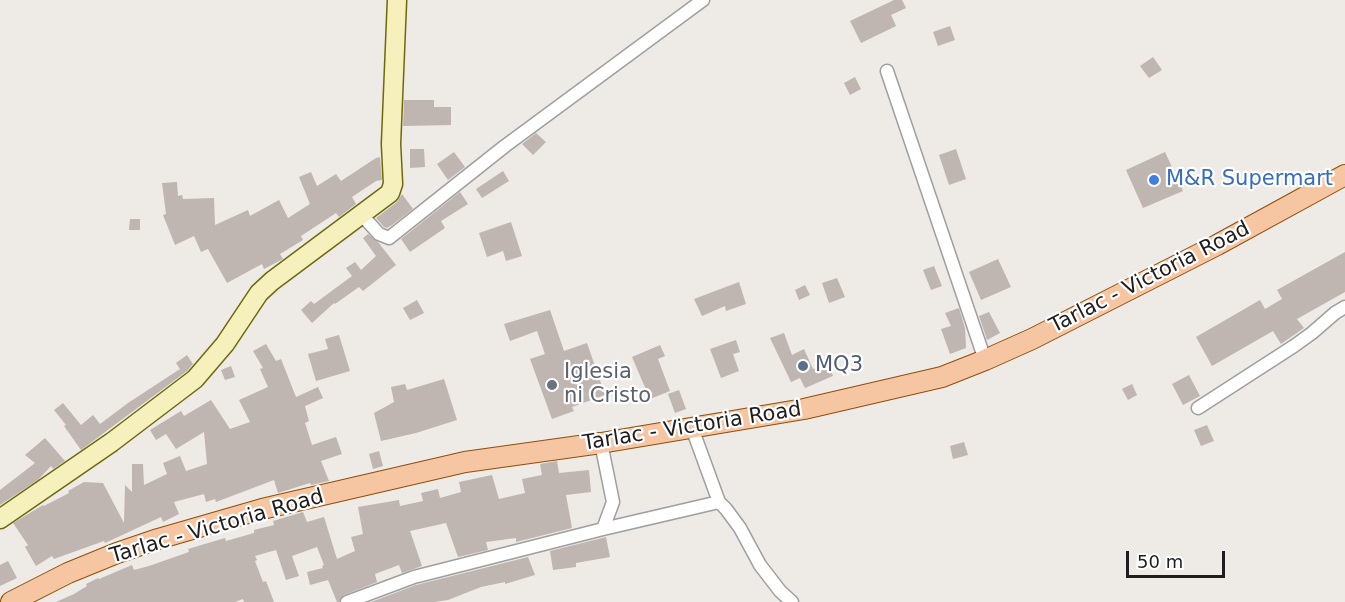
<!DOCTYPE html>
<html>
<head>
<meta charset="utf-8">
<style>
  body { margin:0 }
  #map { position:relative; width:1345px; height:602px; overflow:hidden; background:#eeeae5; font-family:"DejaVu Sans",sans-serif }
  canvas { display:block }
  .scale { position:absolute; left:1126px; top:551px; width:99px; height:27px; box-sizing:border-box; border:3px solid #1e1e1e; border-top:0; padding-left:8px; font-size:18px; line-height:21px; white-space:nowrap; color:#1e1e1e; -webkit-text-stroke:4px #fff; paint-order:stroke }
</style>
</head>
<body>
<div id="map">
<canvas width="1345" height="602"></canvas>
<div class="scale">50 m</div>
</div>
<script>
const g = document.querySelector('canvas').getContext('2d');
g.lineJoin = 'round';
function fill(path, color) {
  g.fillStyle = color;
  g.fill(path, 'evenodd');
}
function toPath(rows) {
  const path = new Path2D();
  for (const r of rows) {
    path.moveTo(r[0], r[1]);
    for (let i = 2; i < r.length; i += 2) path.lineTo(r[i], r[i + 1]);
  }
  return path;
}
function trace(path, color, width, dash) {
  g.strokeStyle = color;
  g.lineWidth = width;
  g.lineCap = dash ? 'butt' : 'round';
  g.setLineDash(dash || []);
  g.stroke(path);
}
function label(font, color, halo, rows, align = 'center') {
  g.font = font + ' "DejaVu Sans",sans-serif';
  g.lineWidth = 4.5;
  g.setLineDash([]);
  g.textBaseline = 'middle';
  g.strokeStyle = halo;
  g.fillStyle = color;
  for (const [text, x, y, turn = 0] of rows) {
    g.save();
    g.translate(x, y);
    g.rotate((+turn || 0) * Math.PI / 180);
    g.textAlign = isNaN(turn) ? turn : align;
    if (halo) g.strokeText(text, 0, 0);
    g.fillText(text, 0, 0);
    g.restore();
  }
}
const building = toPath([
  [894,0,902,0,906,8,891,15,896,26,861,43,850,21],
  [950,26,955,40,938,46,933,32],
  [1153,57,1162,70,1149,78,1140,66],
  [855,77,861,89,850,95,844,83],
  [404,100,434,100,434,107,451,107,451,125,403,126],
  [536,133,546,142,533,155,522,144],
  [410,149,424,149,425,167,410,168],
  [956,149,966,179,949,185,939,155],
  [454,152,465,167,448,180,437,164],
  [1165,152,1183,191,1143,208,1126,170],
  [380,157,382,180,376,181,352,197,356,204,339,217,336,213,301,236,303,240,280,254,283,259,264,269,262,264,227,283,208,249,201,252,194,236,175,245,163,215,166,214,162,183,177,182,178,196,182,195,183,199,214,198,215,225,248,210,250,216,279,200,288,218,310,204,299,177,311,172,317,186,336,174,341,181,376,158],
  [503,171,509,181,482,198,476,189],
  [460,192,468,204,441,221,445,228,410,252,401,239],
  [402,194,413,209,392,225,387,228,384,227,376,218,397,202],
  [130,219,140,219,140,230,129,230],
  [511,222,522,256,506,261,503,251,487,257,479,233],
  [368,234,378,242,396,265,363,291,359,287,335,304,334,303,312,323,301,310,311,301,314,304,352,276,346,268,355,262,361,270,376,256,363,238],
  [1345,252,1345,292,1297,319,1304,328,1281,344,1273,331,1212,366,1196,337,1260,300,1265,309,1282,299,1277,290],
  [998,259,1011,287,981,300,969,272],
  [934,266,942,286,931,290,923,270],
  [837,278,845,297,829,303,822,283],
  [739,282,746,304,726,311,725,306,702,316,694,299],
  [805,285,810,295,799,300,795,290],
  [417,300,424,313,410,320,403,308],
  [959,308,965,328,966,348,950,354,941,329,951,326,945,313],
  [550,310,564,351,587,343,605,395,572,407,574,411,552,419,530,359,545,354,537,331,510,341,504,324],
  [989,312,1000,333,987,340,979,316],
  [784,333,792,355,804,349,813,369,828,363,833,376,805,388,800,378,791,382,770,338],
  [339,335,350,371,316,381,308,354,328,349,325,339],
  [736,340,740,352,733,354,739,371,721,378,710,349],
  [266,344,276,361,281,359,296,397,318,387,323,398,305,406,309,421,305,423,312,445,336,437,342,454,321,461,329,481,311,485,310,483,278,493,274,480,216,502,215,499,206,502,204,494,174,502,179,514,163,522,161,517,105,543,104,541,54,559,52,556,36,566,25,547,28,545,13,523,43,505,44,506,69,493,68,491,84,482,103,483,124,523,125,485,132,492,132,464,143,464,144,485,167,474,163,463,180,456,186,471,207,464,204,432,176,449,166,434,156,440,150,430,181,411,184,416,211,400,230,429,250,422,239,400,268,387,260,369,263,368,253,351],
  [660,345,665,356,658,359,670,391,650,399,632,357],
  [187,355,193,364,187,371,81,450,64,426,66,425,54,410,63,403,81,425,93,415,100,424,128,403,180,369,176,363],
  [231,366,235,377,225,380,221,370],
  [1189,375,1200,396,1183,405,1172,384],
  [444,379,457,420,416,433,381,441,374,413,394,402,391,387,405,384,407,390],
  [1132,384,1137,395,1128,400,1122,389],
  [679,390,686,409,675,413,668,394],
  [1207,425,1214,441,1201,446,1194,430],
  [45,438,65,461,53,469,51,466,38,480,0,505,0,490,35,463,25,455],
  [964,442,968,455,953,459,950,446],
  [379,451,383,466,373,469,369,454],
  [557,461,559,473,589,470,591,492,566,495,572,528,516,542,516,538,486,542,488,550,458,557,446,523,410,531,422,566,402,573,399,565,375,574,377,582,344,595,339,602,337,602,328,580,310,585,307,572,323,568,322,566,324,565,317,547,292,556,299,576,286,580,276,550,255,556,257,560,255,561,263,582,266,581,274,602,244,602,243,599,235,602,56,602,74,594,87,586,86,584,98,578,99,579,132,565,134,570,149,566,189,552,188,549,225,538,226,541,254,533,254,530,274,525,273,521,303,512,307,522,324,517,337,559,355,551,351,537,363,534,358,507,399,500,400,506,423,501,421,493,438,489,440,498,461,492,459,482,492,475,499,499,525,493,522,479,542,475,540,464],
  [606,537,610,557,576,563,576,567,553,570,550,551],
  [528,557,535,575,505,584,505,582,481,587,448,600,434,602,371,602,416,585],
  [8,561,17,578,0,586,0,565]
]);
const street = toPath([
  [887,71,985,360],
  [361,214,379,234,389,238,505,146,703,0],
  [1198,408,1294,346,1312,333,1335,313,1345,307],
  [601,443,613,502,603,529],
  [719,502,726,509,740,528,760,565,780,591,792,602],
  [347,602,414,577,603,529,719,502,692,428]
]);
const secondary = toPath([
  [0,519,112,442,195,379,225,344,259,293,272,281,390,193,393,184,391,144,397,0]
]);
const primary = toPath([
  [11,602,68,573,117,553,158,539,262,509,465,462,601,443,804,409,942,377,985,360,1032,339,1217,245,1345,175]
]);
const markers = [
  [1154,180,6,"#3f7fe0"],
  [803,366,6,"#5c6f8a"],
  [552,385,6,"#6b7280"]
];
const shopNames = [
  ["M&R Supermart",1166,180]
];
const streetNames = [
  ["Tarlac - Victoria Road",1150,278,-27],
  ["Tarlac - Victoria Road",692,427,-9],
  ["Tarlac - Victoria Road",217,527,-16]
];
const serviceNames = [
  ["MQ3",815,366]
];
const worshipNames = [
  ["Iglesia",564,373],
  ["ni Cristo",564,397]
];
fill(building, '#bfb5b1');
trace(street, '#9f9f9f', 15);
trace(secondary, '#6e6a0c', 21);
trace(primary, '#8e4f0a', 22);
trace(street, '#fff', 12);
trace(secondary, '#f5f0bc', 18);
trace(primary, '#f6c5a2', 20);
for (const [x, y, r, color] of markers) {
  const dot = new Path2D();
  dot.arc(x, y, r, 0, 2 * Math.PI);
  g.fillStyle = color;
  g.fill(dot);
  trace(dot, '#fff', 2);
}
label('21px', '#366cbe', '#fff', shopNames, 'left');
label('21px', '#1e1e1e', '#fff', streetNames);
label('21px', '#4e5e75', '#fff', serviceNames, 'left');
label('21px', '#5b616d', '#fff', worshipNames, 'left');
</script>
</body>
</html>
